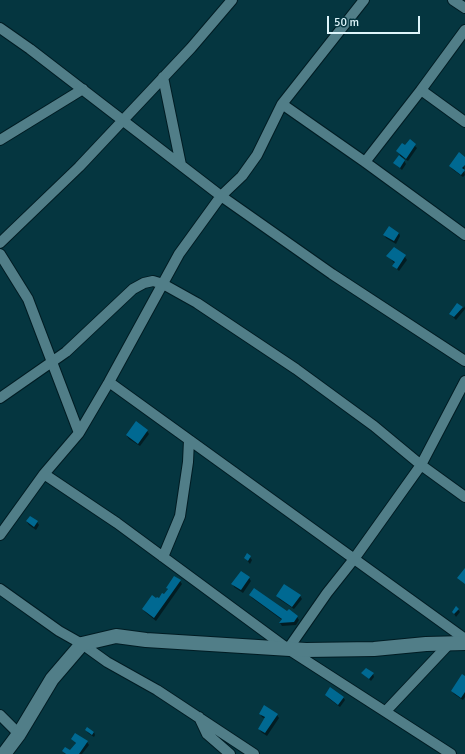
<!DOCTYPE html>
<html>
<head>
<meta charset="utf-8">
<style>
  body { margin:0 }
  #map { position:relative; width:465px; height:754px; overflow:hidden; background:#053640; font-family:Signika,sans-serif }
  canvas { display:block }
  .scale { position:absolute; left:327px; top:16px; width:93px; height:18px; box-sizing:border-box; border:2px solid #def5fb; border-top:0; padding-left:5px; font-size:12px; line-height:14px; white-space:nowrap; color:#def5fb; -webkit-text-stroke:3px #053640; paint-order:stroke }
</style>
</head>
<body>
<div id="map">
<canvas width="465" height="754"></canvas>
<div class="scale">50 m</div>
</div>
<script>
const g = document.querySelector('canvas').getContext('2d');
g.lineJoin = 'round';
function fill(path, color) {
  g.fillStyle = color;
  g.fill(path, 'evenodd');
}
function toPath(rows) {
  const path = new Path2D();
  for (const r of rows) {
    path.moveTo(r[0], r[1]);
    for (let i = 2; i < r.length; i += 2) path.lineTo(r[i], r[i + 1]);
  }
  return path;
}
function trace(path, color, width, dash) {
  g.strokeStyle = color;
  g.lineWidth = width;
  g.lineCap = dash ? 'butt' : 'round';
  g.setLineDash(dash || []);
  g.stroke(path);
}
const shadow = toPath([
  [410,141,417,148,408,161,402,157,406,164,402,170,394,163,400,155,397,151,406,147],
  [465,158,464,171,465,175,463,177,452,169,450,166],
  [399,233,400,236,396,244,386,238,384,235],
  [394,248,405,257,407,260,399,271,394,266,395,264,388,256],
  [458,304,464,308,465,306,465,309,456,320,450,314],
  [147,431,149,434,140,446,129,439,127,436],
  [30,517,37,522,39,525,36,530,29,525,27,522],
  [247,554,252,560,250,564,245,558],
  [241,572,249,578,251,581,243,593,234,587,233,584],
  [180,581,182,584,156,621,145,612,143,609,156,600,160,599,164,596,168,590,167,588],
  [250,595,287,613,289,610,297,617,299,620,296,625,282,626,280,623,282,620,252,598],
  [277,596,300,596,302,599,294,609,279,599],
  [458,609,460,612,456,617,453,612],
  [363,673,373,674,374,677,371,681],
  [465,677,465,697,463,700,454,694,452,691],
  [326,695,343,697,345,700,340,707,328,698],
  [260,714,277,715,279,718,267,736,261,732,259,729,266,719,262,717],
  [86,730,94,732,95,735,94,737,88,733],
  [72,739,87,742,89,745,82,754,65,754,63,751,70,752,76,744]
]);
const building = toPath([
  [410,139,416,144,406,159,396,151,402,143,405,145],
  [459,152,465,157,465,165,462,168,465,170,461,175,449,166],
  [399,155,405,160,400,168,393,163],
  [389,226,399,233,394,241,383,235],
  [394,247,406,255,397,269,392,266,395,262,386,256],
  [457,303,463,307,454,317,449,314],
  [136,421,148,430,138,444,126,435],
  [30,516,38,521,34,527,26,521],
  [247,553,251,556,248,561,244,558],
  [465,568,465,584,457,578],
  [241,571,250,577,241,590,231,584],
  [174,576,181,580,154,618,142,609,152,595,156,598,157,597,159,598,162,593,164,594,168,589,166,588],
  [284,584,301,595,292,607,276,596],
  [254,588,287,611,289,609,298,616,294,622,279,623,282,619,249,595],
  [456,606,459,609,454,614,452,612],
  [366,668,374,673,369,679,361,673],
  [462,674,465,676,465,692,461,698,451,691],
  [330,687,344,697,338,705,325,695],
  [264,705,278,714,265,733,258,729,265,717,259,714],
  [87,727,94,732,92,735,85,730],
  [75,733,88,741,79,754,66,754,62,751,65,747,70,750,76,743,71,739]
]);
const street = toPath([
  [453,0,465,8],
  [0,28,30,49,221,196,332,274,465,361],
  [163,77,181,165],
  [421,90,465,122],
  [282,104,365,162,465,235],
  [0,140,83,89],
  [365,162,421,90,465,30],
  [0,243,79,167,191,48,232,0],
  [0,254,28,299,79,433],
  [109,382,465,639],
  [0,398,66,352,133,289,144,283,153,281,163,284,197,303,296,369,374,426,421,465,465,497],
  [44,474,117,523,288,649,451,754],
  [0,535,44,474,79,433,109,382,179,254,221,196,242,176,257,155,282,104,364,0],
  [163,557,180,516,188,462,189,440],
  [0,589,59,631,82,644,107,662,157,690,254,754],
  [288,649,327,593,354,559,421,465,465,381],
  [386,711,450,643],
  [0,715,19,734],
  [199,717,207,734,230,754]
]);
const secondary = toPath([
  [4,754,19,734,52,679,82,644,116,636,146,640,306,650,374,649,426,644,465,643]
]);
fill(shadow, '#0007');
fill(building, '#006992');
trace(street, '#001c23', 12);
trace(secondary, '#001c23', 16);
trace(street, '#517e88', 10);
trace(secondary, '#517e88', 14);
</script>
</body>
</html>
